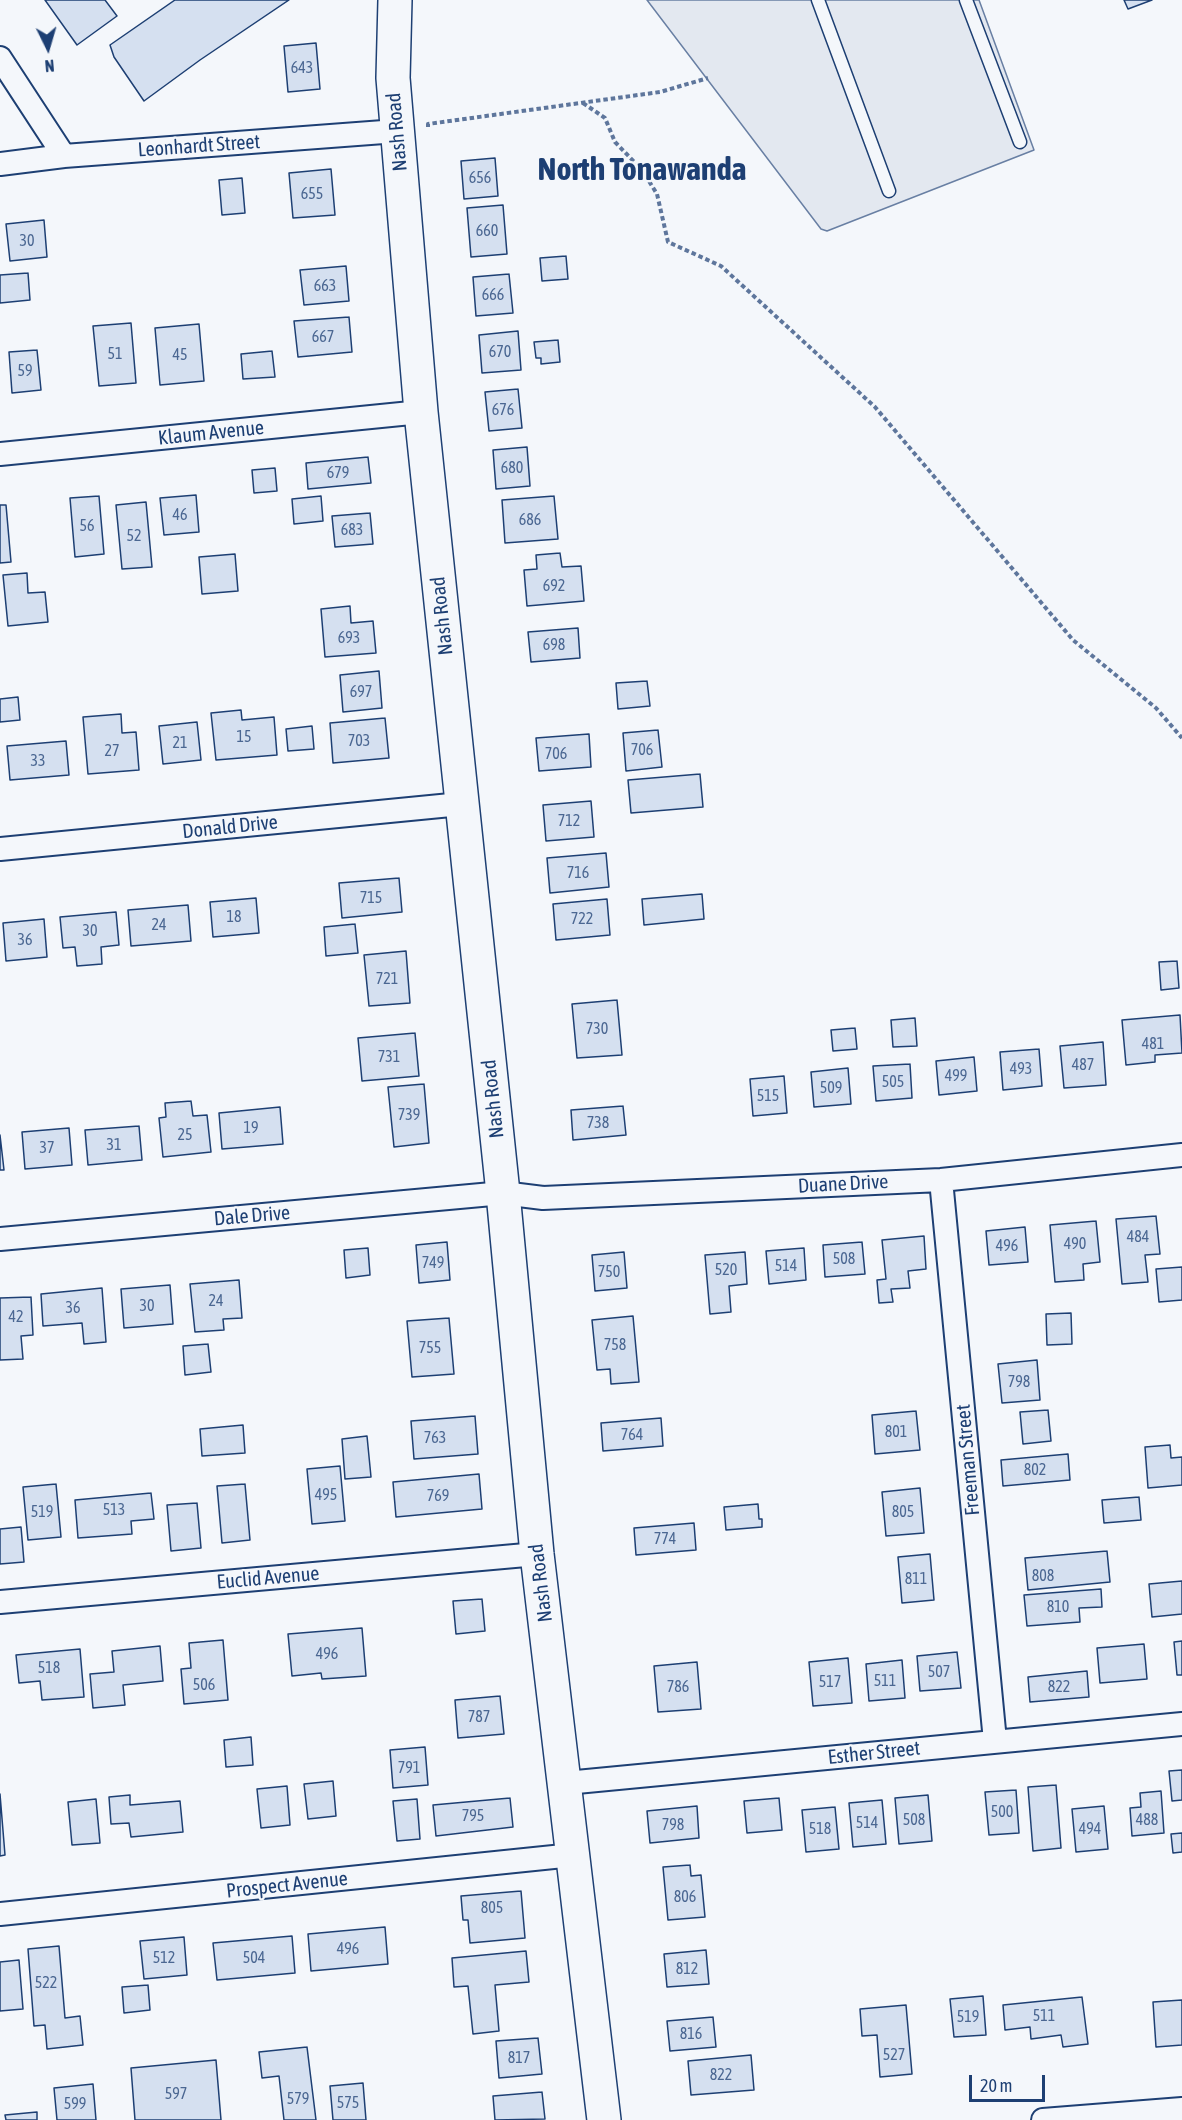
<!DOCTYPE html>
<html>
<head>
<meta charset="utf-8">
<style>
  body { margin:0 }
  #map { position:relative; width:1182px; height:2120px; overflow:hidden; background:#f4f7fb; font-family:"Asap Condensed",sans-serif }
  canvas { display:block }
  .north { position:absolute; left:18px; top:18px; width:60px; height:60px; -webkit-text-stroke:4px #f4f7fb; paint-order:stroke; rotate:175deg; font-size:16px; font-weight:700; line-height:24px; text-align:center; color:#1d3f73 }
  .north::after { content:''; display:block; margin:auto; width:21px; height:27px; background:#1d3f73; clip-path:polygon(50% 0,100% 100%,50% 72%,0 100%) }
  .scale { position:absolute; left:969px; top:2075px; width:76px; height:27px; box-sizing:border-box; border:3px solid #1d3f73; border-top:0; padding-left:8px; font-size:18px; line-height:21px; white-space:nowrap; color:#1d3f73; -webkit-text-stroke:4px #f4f7fb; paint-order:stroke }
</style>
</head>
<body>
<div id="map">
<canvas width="1182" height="2120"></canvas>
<div class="north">N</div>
<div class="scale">20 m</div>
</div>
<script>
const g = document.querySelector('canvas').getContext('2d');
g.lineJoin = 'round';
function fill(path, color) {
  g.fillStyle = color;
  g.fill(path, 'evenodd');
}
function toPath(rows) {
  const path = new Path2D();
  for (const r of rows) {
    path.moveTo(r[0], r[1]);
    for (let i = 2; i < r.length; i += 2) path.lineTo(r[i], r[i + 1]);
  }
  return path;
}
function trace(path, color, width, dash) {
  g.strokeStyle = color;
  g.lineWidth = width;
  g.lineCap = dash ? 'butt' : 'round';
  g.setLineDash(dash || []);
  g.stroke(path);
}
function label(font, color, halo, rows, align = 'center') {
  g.font = font + ' "Asap Condensed",sans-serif';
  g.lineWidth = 4.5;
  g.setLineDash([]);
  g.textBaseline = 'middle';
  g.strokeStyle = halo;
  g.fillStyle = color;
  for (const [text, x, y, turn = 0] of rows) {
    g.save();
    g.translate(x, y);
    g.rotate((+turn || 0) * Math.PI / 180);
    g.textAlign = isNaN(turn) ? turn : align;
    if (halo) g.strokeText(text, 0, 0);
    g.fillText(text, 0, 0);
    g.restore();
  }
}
const parking = toPath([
  [647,0,979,0,1034,150,827,231,821,229,647,0]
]);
const building = toPath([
  [45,0,105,0,117,16,77,45,45,0],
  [175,0,289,0,200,60,144,101,114,57,110,45,175,0],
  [1124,0,1152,0,1128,9,1124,0],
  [316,43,320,89,288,92,284,46,316,43],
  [495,158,498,196,464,199,461,161,495,158],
  [331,169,335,215,293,218,289,173,331,169],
  [242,178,245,213,222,215,219,180,242,178],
  [503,205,507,254,471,257,467,208,503,205],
  [44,220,47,257,10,261,6,224,44,220],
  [566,256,568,279,542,281,540,258,566,256],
  [346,266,349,301,304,305,300,270,346,266],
  [28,273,30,300,0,303,0,275,28,273],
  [509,274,513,313,476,316,473,277,509,274],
  [349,317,352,352,298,357,294,321,349,317],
  [131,323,136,383,99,386,93,326,131,323],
  [199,324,204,381,160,385,155,328,199,324],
  [518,331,521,370,482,373,479,335,518,331],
  [558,340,560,362,541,364,541,358,536,358,534,342,558,340],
  [37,350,41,390,12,393,9,352,37,350],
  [272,351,275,377,243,379,241,354,272,351],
  [518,389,522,428,489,431,485,392,518,389],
  [527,447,530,486,496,489,493,450,527,447],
  [368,457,371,483,308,489,306,463,368,457],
  [275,468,277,491,254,493,252,470,275,468],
  [196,495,199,532,164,535,160,498,196,495],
  [99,496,104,554,75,557,70,498,99,496],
  [321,496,323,521,294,524,292,499,321,496],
  [554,496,558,539,505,543,502,500,554,496],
  [146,502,152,567,122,569,116,505,146,502],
  [0,505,6,505,11,562,0,563,0,505],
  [370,513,373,544,335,547,332,516,370,513],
  [560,553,562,567,581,566,584,601,527,606,524,570,537,569,536,555,560,553],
  [235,554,238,591,202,594,199,557,235,554],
  [27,573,28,593,45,592,48,622,8,626,3,575,27,573],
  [350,606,351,623,373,621,376,653,325,657,321,609,350,606],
  [578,628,580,658,531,662,528,632,578,628],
  [379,671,382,708,343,712,340,675,379,671],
  [647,681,650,706,618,709,616,683,647,681],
  [18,697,20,720,0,722,0,699,18,697],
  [241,710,242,720,274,717,277,755,216,760,211,713,241,710],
  [121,714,122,733,136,732,139,770,88,774,83,717,121,714],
  [385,718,389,758,333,763,330,723,385,718],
  [197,722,201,760,163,764,159,726,197,722],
  [312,726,314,749,288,751,286,729,312,726],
  [658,730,662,767,626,771,623,733,658,730],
  [589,734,591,767,539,771,536,738,589,734],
  [66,741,69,775,10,780,7,746,66,741],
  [700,774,703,807,631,813,628,780,700,774],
  [591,801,594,837,546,841,543,805,591,801],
  [606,853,609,887,550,893,547,858,606,853],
  [399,878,402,912,342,918,339,883,399,878],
  [702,894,704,919,644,925,642,899,702,894],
  [256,898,259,933,213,937,210,902,256,898],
  [607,899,610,935,556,940,553,904,607,899],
  [188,905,191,941,131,946,128,910,188,905],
  [116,912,119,945,101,947,102,964,77,966,75,947,63,948,60,917,116,912],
  [44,919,47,957,6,961,3,923,44,919],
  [355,924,358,953,326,956,324,927,355,924],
  [406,951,410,1003,369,1006,364,955,406,951],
  [1177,961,1179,988,1161,990,1159,962,1177,961],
  [617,1000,622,1055,577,1058,572,1004,617,1000],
  [1180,1015,1182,1053,1155,1055,1155,1062,1126,1065,1122,1020,1180,1015],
  [915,1018,917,1046,893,1047,891,1020,915,1018],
  [855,1028,857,1049,833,1051,831,1030,855,1028],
  [415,1033,419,1076,362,1081,358,1038,415,1033],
  [1103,1042,1106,1085,1064,1088,1060,1046,1103,1042],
  [1039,1049,1042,1086,1003,1090,1000,1052,1039,1049],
  [974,1057,977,1091,939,1095,936,1061,974,1057],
  [910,1064,912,1098,876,1101,873,1066,910,1064],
  [848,1068,851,1104,814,1107,811,1072,848,1068],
  [784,1076,787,1113,753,1116,750,1079,784,1076],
  [424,1084,429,1143,394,1147,388,1087,424,1084],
  [191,1101,193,1116,207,1115,211,1152,163,1157,159,1118,166,1117,165,1103,191,1101],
  [623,1106,626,1135,573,1140,571,1110,623,1106],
  [280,1107,283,1144,222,1149,219,1113,280,1107],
  [139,1126,142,1160,88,1165,85,1130,139,1126],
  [69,1128,72,1165,25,1169,22,1132,69,1128],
  [0,1135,4,1170,0,1170,0,1135],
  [1156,1216,1160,1254,1145,1255,1148,1282,1122,1284,1116,1219,1156,1216],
  [1096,1221,1100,1262,1083,1264,1084,1280,1055,1282,1050,1225,1096,1221],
  [1025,1227,1028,1262,989,1265,986,1231,1025,1227],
  [924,1236,926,1269,908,1271,910,1288,891,1289,893,1302,879,1303,877,1280,886,1279,882,1240,924,1236],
  [447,1242,450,1280,419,1283,416,1245,447,1242],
  [862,1242,865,1274,825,1277,823,1245,862,1242],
  [368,1248,370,1275,346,1278,344,1250,368,1248],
  [804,1248,806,1280,769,1284,766,1251,804,1248],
  [624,1252,627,1288,595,1291,592,1255,624,1252],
  [745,1252,747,1284,729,1286,731,1312,710,1314,705,1255,745,1252],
  [1182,1267,1182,1300,1159,1302,1156,1269,1182,1267],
  [239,1280,242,1318,223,1319,224,1330,195,1332,190,1284,239,1280],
  [170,1285,173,1324,124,1328,121,1289,170,1285],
  [102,1288,106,1342,84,1344,82,1323,43,1326,41,1294,102,1288],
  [31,1297,33,1335,21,1336,23,1359,0,1360,0,1298,31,1297],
  [1071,1313,1072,1344,1047,1345,1046,1314,1071,1313],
  [633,1316,639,1382,611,1384,610,1369,597,1370,592,1320,633,1316],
  [449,1318,454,1374,412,1377,407,1321,449,1318],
  [208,1344,211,1372,185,1375,183,1346,208,1344],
  [1037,1360,1040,1400,1002,1403,998,1364,1037,1360],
  [1048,1410,1051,1441,1023,1444,1020,1412,1048,1410],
  [916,1411,920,1450,875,1454,872,1415,916,1411],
  [475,1416,478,1454,414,1459,411,1421,475,1416],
  [661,1418,663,1446,603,1451,601,1423,661,1418],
  [243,1425,245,1453,202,1456,200,1429,243,1425],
  [367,1436,371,1477,345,1479,342,1439,367,1436],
  [1170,1445,1171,1458,1182,1457,1182,1485,1148,1488,1145,1447,1170,1445],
  [1068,1454,1070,1480,1003,1486,1001,1460,1068,1454],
  [340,1466,345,1521,312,1524,307,1469,340,1466],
  [479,1474,482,1509,396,1517,393,1482,479,1474],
  [56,1484,61,1537,28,1540,23,1487,56,1484],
  [245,1484,250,1540,222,1543,217,1486,245,1484],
  [920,1488,924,1533,886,1536,882,1492,920,1488],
  [151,1493,154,1519,131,1521,132,1534,78,1538,75,1500,151,1493],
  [1139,1497,1141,1520,1104,1523,1102,1500,1139,1497],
  [197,1503,201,1548,171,1551,167,1505,197,1503],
  [758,1504,759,1519,762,1519,762,1527,726,1530,724,1507,758,1504],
  [694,1523,696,1550,636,1555,634,1528,694,1523],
  [21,1527,24,1562,0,1564,0,1529,21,1527],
  [1107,1551,1110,1582,1028,1590,1025,1558,1107,1551],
  [930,1554,934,1600,902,1603,898,1557,930,1554],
  [1182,1581,1182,1614,1152,1617,1149,1584,1182,1581],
  [1101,1589,1102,1607,1079,1608,1080,1622,1027,1626,1024,1595,1101,1589],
  [482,1599,485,1631,456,1634,453,1601,482,1599],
  [362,1628,366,1676,322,1679,321,1673,292,1676,288,1634,362,1628],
  [223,1640,228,1700,184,1704,181,1669,191,1668,189,1643,223,1640],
  [1182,1641,1182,1675,1177,1675,1174,1642,1182,1641],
  [1144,1644,1147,1679,1100,1683,1097,1648,1144,1644],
  [160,1646,163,1681,123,1685,125,1705,93,1708,90,1674,114,1672,112,1651,160,1646],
  [80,1649,84,1697,42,1700,40,1681,19,1683,16,1655,80,1649],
  [957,1652,961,1688,920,1691,917,1656,957,1652],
  [848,1658,852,1703,813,1706,809,1662,848,1658],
  [902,1660,905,1698,869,1701,866,1664,902,1660],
  [697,1662,701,1709,658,1712,654,1666,697,1662],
  [1087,1671,1089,1697,1030,1702,1028,1677,1087,1671],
  [500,1696,504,1734,458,1738,455,1700,500,1696],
  [251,1737,253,1765,226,1767,224,1740,251,1737],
  [425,1747,428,1785,393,1788,390,1750,425,1747],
  [1182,1770,1182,1800,1172,1801,1169,1771,1182,1770],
  [333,1781,336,1816,308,1819,304,1784,333,1781],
  [1056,1785,1061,1848,1033,1851,1028,1787,1056,1785],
  [287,1786,290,1825,261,1828,257,1789,287,1786],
  [1016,1790,1019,1833,989,1835,985,1792,1016,1790],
  [1161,1791,1164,1833,1132,1836,1130,1808,1141,1807,1140,1793,1161,1791],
  [0,1794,5,1855,0,1856,0,1794],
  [130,1795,130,1805,180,1801,183,1832,131,1837,129,1823,111,1824,109,1797,130,1795],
  [928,1795,932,1841,899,1844,895,1798,928,1795],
  [510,1798,513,1827,436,1836,433,1805,510,1798],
  [779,1798,782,1830,747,1833,744,1801,779,1798],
  [96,1799,100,1843,72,1845,68,1802,96,1799],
  [417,1799,420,1839,397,1841,393,1801,417,1799],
  [882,1800,886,1844,853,1847,849,1803,882,1800],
  [697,1806,699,1838,650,1843,647,1811,697,1806],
  [1104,1806,1108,1849,1076,1852,1072,1809,1104,1806],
  [835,1807,839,1849,806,1852,802,1810,835,1807],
  [1182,1833,1182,1852,1173,1853,1171,1834,1182,1833],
  [690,1865,691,1876,701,1875,705,1917,668,1920,663,1867,690,1865],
  [521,1891,525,1938,470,1943,468,1920,463,1920,461,1896,521,1891],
  [385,1927,388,1964,311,1971,308,1934,385,1927],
  [292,1936,295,1973,217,1980,213,1943,292,1936],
  [184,1937,187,1975,144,1979,140,1941,184,1937],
  [59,1946,65,2018,80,2016,83,2045,47,2049,45,2025,34,2026,28,1949,59,1946],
  [706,1950,709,1984,667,1987,664,1954,706,1950],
  [526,1951,529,1982,495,1985,499,2031,473,2034,468,1986,454,1987,452,1958,526,1951],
  [19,1960,23,2009,0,2011,0,1962,19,1960],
  [148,1985,150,2010,124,2013,122,1987,148,1985],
  [983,1996,986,2035,954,2037,950,1999,983,1996],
  [1082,1997,1088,2044,1063,2047,1061,2035,1031,2039,1030,2027,1005,2030,1003,2005,1082,1997],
  [1182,2000,1182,2045,1156,2047,1153,2002,1182,2000],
  [906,2005,912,2074,880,2077,877,2035,862,2036,860,2009,906,2005],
  [713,2017,716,2047,670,2051,667,2021,713,2017],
  [538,2038,542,2074,499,2078,496,2041,538,2038],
  [307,2047,316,2120,284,2120,279,2076,262,2078,259,2052,307,2047],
  [751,2055,754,2090,691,2095,688,2061,751,2055],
  [216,2060,221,2120,135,2120,131,2068,216,2060],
  [363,2083,366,2120,333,2120,330,2086,363,2083],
  [93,2084,96,2120,57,2120,54,2088,93,2084],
  [542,2092,545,2119,495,2120,493,2096,542,2092],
  [37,2112,37,2120,6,2120,5,2115,37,2112]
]);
const path = toPath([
  [583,103,605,118,615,142,642,170,657,194,668,242,721,266,875,407,1073,640,1156,708,1182,738],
  [428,127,428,124,660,92,708,78]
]);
const service = toPath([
  [818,0,889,191],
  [966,0,1020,142]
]);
const minor = toPath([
  [0,58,64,156],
  [0,164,64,156,397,131],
  [0,454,421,412],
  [0,849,461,804],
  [941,1180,995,1741],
  [0,1239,503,1193,543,1198,941,1180,1182,1155],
  [0,1602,537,1554],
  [566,1783,1182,1724],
  [0,1914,573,1855],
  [1043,2120,1182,2109]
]);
const secondary = toPath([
  [395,0,393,78,421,412,503,1193,537,1554,604,2120]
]);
const numberNames = [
  ["643",302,68],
  ["656",480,178],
  ["655",312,194],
  ["660",487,231],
  ["30",27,241],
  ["663",325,286],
  ["666",493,295],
  ["667",323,337],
  ["670",500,352],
  ["51",115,354],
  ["45",180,355],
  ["59",25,371],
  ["676",503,410],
  ["680",512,468],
  ["679",338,473],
  ["46",180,515],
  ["686",530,520],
  ["56",87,526],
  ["683",352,530],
  ["52",134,536],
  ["692",554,586],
  ["693",349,638],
  ["698",554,645],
  ["697",361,692],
  ["15",244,737],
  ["703",359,741],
  ["21",180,743],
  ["706",642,750],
  ["27",112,751],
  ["706",556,754],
  ["33",38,761],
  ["712",569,821],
  ["716",578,873],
  ["715",371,898],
  ["18",234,917],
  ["722",582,919],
  ["24",159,925],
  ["30",90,931],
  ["36",25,940],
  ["721",387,979],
  ["730",597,1029],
  ["481",1153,1044],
  ["731",389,1057],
  ["487",1083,1065],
  ["493",1021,1069],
  ["499",956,1076],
  ["505",893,1082],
  ["509",831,1088],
  ["515",768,1096],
  ["739",409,1115],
  ["738",598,1123],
  ["19",251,1128],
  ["25",185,1135],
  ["31",114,1145],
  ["37",47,1148],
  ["484",1138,1237],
  ["490",1075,1244],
  ["496",1007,1246],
  ["508",844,1259],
  ["749",433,1263],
  ["514",786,1266],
  ["520",726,1270],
  ["750",609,1272],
  ["24",216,1301],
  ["30",147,1306],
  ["36",73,1308],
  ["42",16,1317],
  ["758",615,1345],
  ["755",430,1348],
  ["798",1019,1382],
  ["801",896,1432],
  ["764",632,1435],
  ["763",435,1438],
  ["802",1035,1470],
  ["495",326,1495],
  ["769",438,1496],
  ["513",114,1510],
  ["519",42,1512],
  ["805",903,1512],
  ["774",665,1539],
  ["808",1043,1576],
  ["811",916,1579],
  ["810",1058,1607],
  ["496",327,1654],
  ["518",49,1668],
  ["507",939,1672],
  ["511",885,1681],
  ["517",830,1682],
  ["506",204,1685],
  ["786",678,1687],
  ["822",1059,1687],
  ["787",479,1717],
  ["791",409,1768],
  ["500",1002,1812],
  ["795",473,1816],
  ["508",914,1820],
  ["488",1147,1820],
  ["514",867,1823],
  ["798",673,1825],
  ["518",820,1829],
  ["494",1090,1829],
  ["806",685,1897],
  ["805",492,1908],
  ["496",348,1949],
  ["512",164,1958],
  ["504",254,1958],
  ["812",687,1969],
  ["522",46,1983],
  ["511",1044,2016],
  ["519",968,2017],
  ["816",691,2034],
  ["527",894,2055],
  ["817",519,2058],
  ["822",721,2075],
  ["597",176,2094],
  ["579",298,2099],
  ["575",348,2103],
  ["599",75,2104]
];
const streetNames = [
  ["Nash Road",397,132,-95],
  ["Leonhardt Street",199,146,-4],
  ["Klaum Avenue",211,433,-6],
  ["Nash Road",442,616,-96],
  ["Donald Drive",230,827,-6],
  ["Nash Road",493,1099,-96],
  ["Duane Drive",843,1184,-3],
  ["Dale Drive",252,1216,-5],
  ["Freeman Street",968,1460,-95],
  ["Euclid Avenue",268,1578,-5],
  ["Nash Road",541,1583,-97],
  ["Esther Street",874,1753,-6],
  ["Prospect Avenue",287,1885,-6]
];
const townNames = [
  ["North Tonawanda",642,170]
];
fill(parking, '#e3e8f0');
trace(parking, '#687fa3', 1.5);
fill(building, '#d5e0f0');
trace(building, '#1d3f73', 1.5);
trace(service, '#1d3f73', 15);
trace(minor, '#1d3f73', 26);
trace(secondary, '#1d3f73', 36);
trace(path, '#5e769c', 4, [4.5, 3]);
trace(service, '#f4f7fb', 12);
trace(minor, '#f4f7fb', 22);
trace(secondary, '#f4f7fb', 33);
label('16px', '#4b6792', null, numberNames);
label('20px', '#1d3f73', '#f4f7fb', streetNames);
label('bold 32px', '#1d3f73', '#f4f7fb', townNames);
</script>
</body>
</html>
